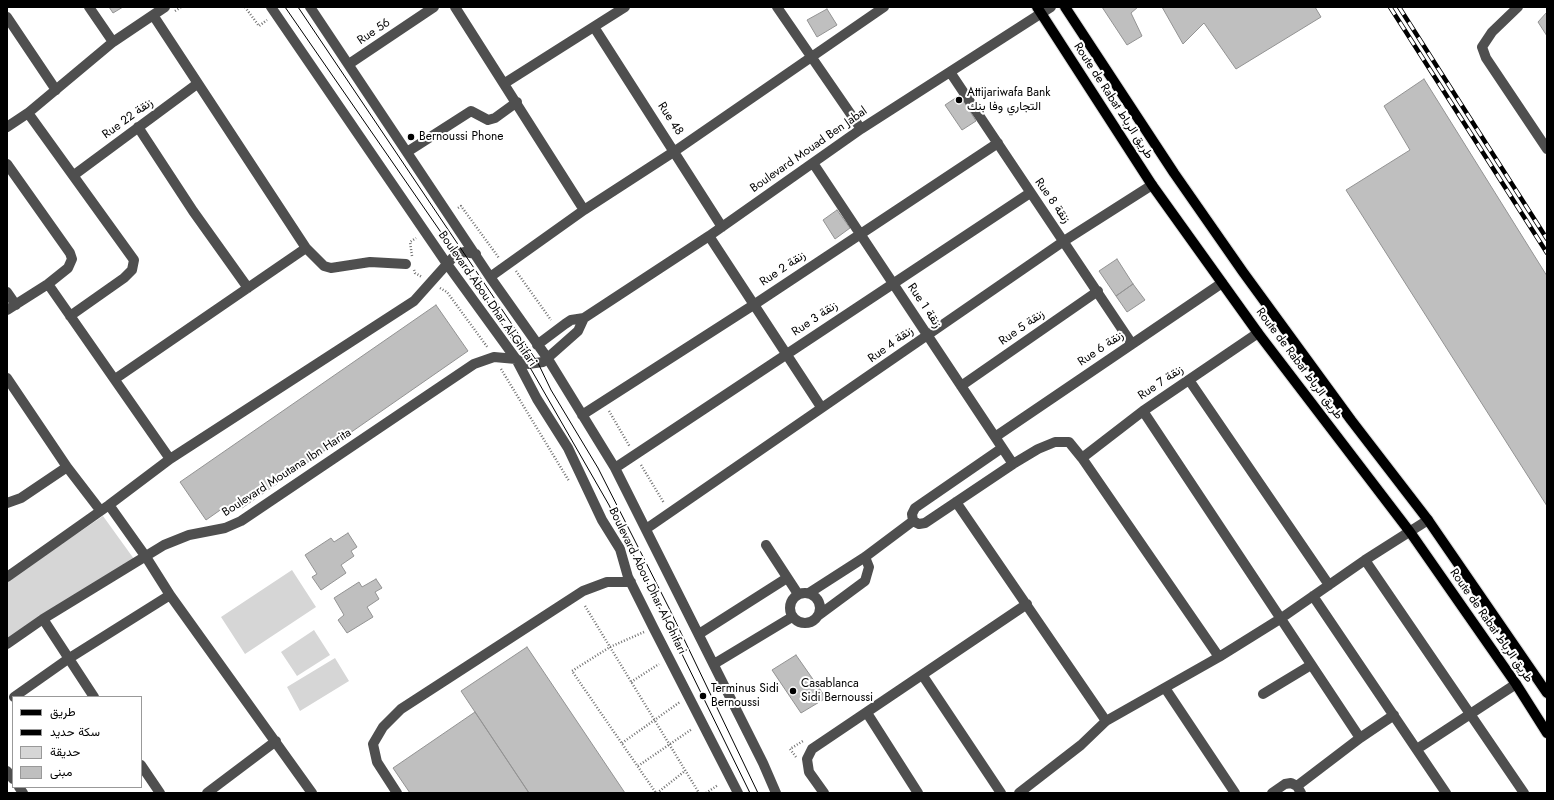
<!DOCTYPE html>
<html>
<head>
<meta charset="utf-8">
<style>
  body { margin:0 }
  #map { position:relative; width:1554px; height:800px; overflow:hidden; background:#fff; font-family:Jost,Vazirmatn,sans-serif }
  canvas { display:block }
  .frame { position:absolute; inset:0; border:8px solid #000; pointer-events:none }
  .legend { position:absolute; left:12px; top:696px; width:130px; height:92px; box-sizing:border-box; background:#fff; border:1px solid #999; margin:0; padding:5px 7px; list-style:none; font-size:12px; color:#000 }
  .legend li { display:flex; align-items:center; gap:8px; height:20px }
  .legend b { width:20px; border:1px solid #999 }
</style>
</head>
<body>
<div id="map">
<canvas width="1554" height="800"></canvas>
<div class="frame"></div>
<ul class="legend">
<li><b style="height:5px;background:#000"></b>طريق</li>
<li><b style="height:5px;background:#000"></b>سكة حديد</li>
<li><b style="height:11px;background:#d6d6d6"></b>حديقة</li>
<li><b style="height:11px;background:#bfbfbf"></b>مبنى</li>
</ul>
</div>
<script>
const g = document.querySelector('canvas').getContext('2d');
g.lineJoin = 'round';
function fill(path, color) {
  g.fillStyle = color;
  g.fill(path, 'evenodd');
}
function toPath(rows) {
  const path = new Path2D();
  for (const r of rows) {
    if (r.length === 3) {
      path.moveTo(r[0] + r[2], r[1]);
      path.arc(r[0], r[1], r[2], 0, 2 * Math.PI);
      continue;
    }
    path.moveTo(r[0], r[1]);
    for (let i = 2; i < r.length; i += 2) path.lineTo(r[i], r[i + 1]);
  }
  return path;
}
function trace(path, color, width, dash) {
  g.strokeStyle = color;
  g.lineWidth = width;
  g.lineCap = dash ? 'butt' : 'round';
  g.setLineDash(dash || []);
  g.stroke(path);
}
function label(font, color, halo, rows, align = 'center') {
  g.font = font + ' Jost,Vazirmatn,sans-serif';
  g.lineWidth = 4;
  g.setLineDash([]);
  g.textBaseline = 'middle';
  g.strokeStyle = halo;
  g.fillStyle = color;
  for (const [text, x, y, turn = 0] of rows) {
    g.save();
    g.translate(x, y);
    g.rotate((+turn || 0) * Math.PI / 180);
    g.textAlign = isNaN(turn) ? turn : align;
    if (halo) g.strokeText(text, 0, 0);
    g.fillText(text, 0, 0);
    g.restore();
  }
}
const green = toPath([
  [103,516,134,559,7,643,7,581],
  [292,570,316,607,245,654,221,617],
  [314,630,330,655,297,676,281,652],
  [335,658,349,681,300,711,287,687]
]);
const building = toPath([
  [109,7,123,7,113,13,109,7],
  [1102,7,1138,7,1131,13,1142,36,1127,45,1102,7],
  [1162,7,1315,7,1321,17,1236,69,1204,23,1183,44,1162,7],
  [827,9,837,25,817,37,807,20,827,9],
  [1547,12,1547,36,1538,22,1547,12],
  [1424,79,1547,276,1547,506,1346,190,1410,150,1384,106,1424,79],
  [960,95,976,121,962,130,945,105,960,95],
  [837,210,850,228,835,239,823,220,837,210],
  [1117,259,1133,284,1116,296,1099,271,1117,259],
  [1133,284,1145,300,1127,312,1116,296,1133,284],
  [436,305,468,351,242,508,238,503,229,511,226,506,206,520,180,482,436,305],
  [348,533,357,547,351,551,354,556,341,565,346,573,321,590,312,577,317,574,305,555,331,538,334,542,348,533],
  [376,579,382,588,375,592,379,599,367,607,373,617,347,633,338,620,344,615,334,598,359,582,362,587,376,579],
  [527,647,625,793,529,793,461,691,527,647],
  [796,655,826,698,801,713,772,670,796,655],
  [475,712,529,793,410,793,393,768,475,712]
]);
const path = toPath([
  [245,7,259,26,267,20],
  [175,11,181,7],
  [458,208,461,206,499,258],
  [412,256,410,242,416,238],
  [414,270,415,273,422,277],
  [516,271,551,320],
  [440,288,447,292,488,348],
  [501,369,569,481],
  [609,411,630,447],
  [641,465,664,503],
  [585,606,699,793],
  [644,632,610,647,572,671,656,793],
  [631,682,659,664],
  [622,743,680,702],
  [796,757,790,749,803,741],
  [638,766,692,729],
  [657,793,685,771],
  [706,793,718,785]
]);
const minor = toPath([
  [89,7,113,42],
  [271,7,447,264,516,359,537,399,568,448,602,520,620,549,628,577,653,627,738,793],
  [310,7,490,277,548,359,615,468,763,763,776,793],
  [455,7,584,210],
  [777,7,861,129],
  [1518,7,1492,32,1482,47,1486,58,1547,149],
  [153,15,306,248,324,266,331,268,370,262,406,264],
  [7,17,56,90],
  [594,27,722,227],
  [349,64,434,7],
  [950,72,1132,344],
  [505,83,625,7],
  [28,113,134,260,132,270,124,278,70,316],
  [7,127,28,113,113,42,165,7],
  [138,127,193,211,248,288],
  [407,152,471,111,488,120,495,118,517,102],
  [813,163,1013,464],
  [7,164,70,253,72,259,68,268,48,284,7,310],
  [74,175,197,84],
  [709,236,821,407],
  [490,277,584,210,675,151,884,7],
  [48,284,170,459],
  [7,292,16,305],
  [537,345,565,324,571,320,584,318,709,236,861,129,1051,7],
  [7,378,67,467,100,510],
  [115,379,306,248],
  [1189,380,1329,585],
  [961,386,1098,291],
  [1143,411,1360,738],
  [582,415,755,304,998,143],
  [995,437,1222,283],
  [1002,448,915,508,912,514,913,521,919,524,925,523,1013,464,1038,449,1055,442,1069,442,1082,458,1219,657],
  [1082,458,1143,411,1258,333],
  [615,468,1030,193],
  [956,502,1106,721],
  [7,503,21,498,67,467],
  [109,505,146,557,170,595,312,793],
  [646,529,1064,241,1152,185],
  [766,545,798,594],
  [1365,560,1524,793],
  [7,577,109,505,170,459,414,301,456,254,465,252,476,254],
  [805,608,15],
  [809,593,865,557,913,521],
  [1313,596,1446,793],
  [819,615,865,581,869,567,865,557],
  [43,619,94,697],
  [699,634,787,578],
  [7,644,43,619,164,545,189,535,225,528,241,521,474,364,494,357,516,359,528,364,543,362,578,331,584,318],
  [714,664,792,617],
  [923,676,1001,793],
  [1165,688,1235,793],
  [1263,694,1311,665],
  [14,697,68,659,170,595],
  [867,713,918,793],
  [1417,749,1516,684],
  [141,765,160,793],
  [7,771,13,779],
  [1297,786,1360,738,1394,715],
  [19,787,23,793],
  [207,793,276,741],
  [397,793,377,762,373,744,383,727,401,709,583,591,607,582,631,582],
  [824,793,809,772,807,759,812,749,1027,604],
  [1019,793,1081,745,1106,721,1219,657,1280,619,1365,560,1428,520],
  [1272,793,1285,784,1291,783,1297,786,1301,793]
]);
const major = toPath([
  [1037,7,1152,185,1258,333,1410,532,1516,684,1547,733],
  [1065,7,1174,173,1243,272,1351,420,1428,520,1547,693]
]);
const tram = toPath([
  [285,7,456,254,528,364,609,505,750,793],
  [298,7,538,363,551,390,598,468,670,610,758,793]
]);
const rail = toPath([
  [1390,7,1547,253],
  [1399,7,1547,239]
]);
const markers = [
  [959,100,4,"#000"],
  [411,137,4,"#000"],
  [793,691,4,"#000"],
  [703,696,4,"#000"]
];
const streetNames = [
  ["Rue 56",374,32,-34],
  ["Route de Rabat طريق الرباط",1113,101,57],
  ["Rue 22 زنقة",128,119,-36],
  ["Rue 48",670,119,57],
  ["Boulevard Mouad Ben Jabal",809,150,-35],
  ["Rue 8 زنقة",1052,201,55],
  ["Rue 2 زنقة",783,269,-34],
  ["Boulevard Abou Dhar Al-Ghifari",487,299,55],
  ["Rue 1 زنقة",924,306,56],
  ["Rue 3 زنقة",815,319,-34],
  ["Rue 5 زنقة",1022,328,-35],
  ["Rue 4 زنقة",891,345,-36],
  ["Rue 6 زنقة",1101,349,-34],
  ["Route de Rabat طريق الرباط",1299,364,53],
  ["Rue 7 زنقة",1161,383,-34],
  ["Boulevard Moutana Ibn Harita",287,473,-33],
  ["Boulevard Abou Dhar Al-Ghifari",647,581,64],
  ["Route de Rabat طريق الرباط",1491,626,55]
];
const poiNames = [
  ["Attijariwafa Bank",967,93],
  ["التجاري وفا بنك",967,107],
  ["Bernoussi Phone",419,137],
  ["Casablanca",801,684],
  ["Sidi Bernoussi",801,698],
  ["Terminus Sidi",711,689],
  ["Bernoussi",711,703]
];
fill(green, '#d6d6d6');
fill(building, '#bfbfbf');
trace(building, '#939393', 1);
trace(major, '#dbdbdb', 12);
trace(path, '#717171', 2.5, [1, 2]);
trace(minor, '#4f4f4f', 10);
trace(major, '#000', 10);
trace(tram, '#000', 1);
trace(rail, '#000', 4.5);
trace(rail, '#fff', 3, [9]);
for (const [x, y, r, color] of markers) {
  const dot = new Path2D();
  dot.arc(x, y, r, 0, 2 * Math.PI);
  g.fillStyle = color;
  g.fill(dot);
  trace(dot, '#fff', 1.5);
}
label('12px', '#000', '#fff', streetNames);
label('12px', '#000', '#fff', poiNames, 'left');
</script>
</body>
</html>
